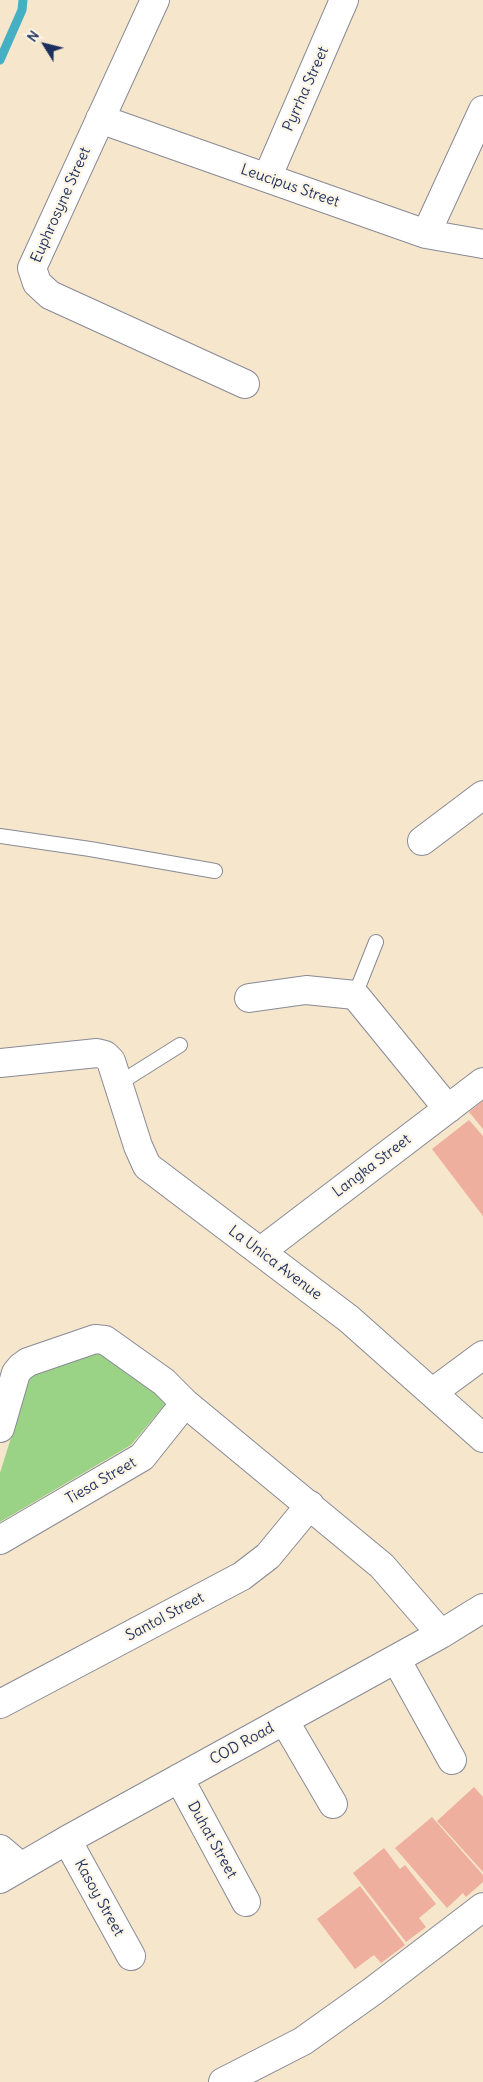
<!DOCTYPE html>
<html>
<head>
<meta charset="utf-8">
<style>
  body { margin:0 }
  #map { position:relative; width:483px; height:2082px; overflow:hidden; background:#f6e6cc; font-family:Delius,sans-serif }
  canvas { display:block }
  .north { position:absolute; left:20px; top:20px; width:50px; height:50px; -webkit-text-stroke:4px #fcf5e5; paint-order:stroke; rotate:306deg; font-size:14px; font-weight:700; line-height:20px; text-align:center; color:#1b2f5e }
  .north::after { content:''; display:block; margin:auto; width:18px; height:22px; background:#1b2f5e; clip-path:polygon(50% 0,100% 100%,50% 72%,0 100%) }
</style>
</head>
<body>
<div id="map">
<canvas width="483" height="2082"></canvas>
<div class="north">N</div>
</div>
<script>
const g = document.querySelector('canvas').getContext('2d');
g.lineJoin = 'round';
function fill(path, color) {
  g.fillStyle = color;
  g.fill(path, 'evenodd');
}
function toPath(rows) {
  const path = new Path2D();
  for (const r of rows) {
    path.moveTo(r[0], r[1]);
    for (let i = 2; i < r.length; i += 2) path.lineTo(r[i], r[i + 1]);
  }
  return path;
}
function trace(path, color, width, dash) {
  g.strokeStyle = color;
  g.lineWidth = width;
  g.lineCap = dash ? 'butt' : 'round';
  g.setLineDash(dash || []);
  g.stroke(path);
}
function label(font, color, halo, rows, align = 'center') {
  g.font = font + ' Delius,sans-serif';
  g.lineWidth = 4.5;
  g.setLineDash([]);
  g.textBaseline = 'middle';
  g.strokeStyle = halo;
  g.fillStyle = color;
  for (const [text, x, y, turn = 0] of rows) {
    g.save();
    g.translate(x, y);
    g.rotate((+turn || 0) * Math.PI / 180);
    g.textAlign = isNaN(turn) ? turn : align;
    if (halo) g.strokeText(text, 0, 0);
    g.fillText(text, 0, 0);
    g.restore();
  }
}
const green = toPath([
  [103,1348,167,1402,131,1445,0,1522,0,1473,31,1374]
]);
const stream = toPath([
  [0,60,22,10,23,0]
]);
const building = toPath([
  [483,1101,483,1129,469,1112],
  [469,1120,483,1136,483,1216,432,1149],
  [474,1787,483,1797,483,1872,437,1821],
  [432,1817,483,1875,483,1882,466,1897,463,1893,447,1908,395,1848],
  [384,1848,400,1869,405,1865,436,1904,419,1918,426,1927,406,1942,353,1873],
  [360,1886,405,1945,381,1963,374,1955,355,1969,317,1919]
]);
const lane = toPath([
  [0,836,90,849,215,871],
  [355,995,376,942],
  [118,1084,180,1045]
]);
const street = toPath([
  [155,0,32,268,37,283,50,295,245,384],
  [100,119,426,234,483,244],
  [267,178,344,0],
  [426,234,483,110],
  [422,841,483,795],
  [249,998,306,990,355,995,448,1109],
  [0,1063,97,1053,105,1055,111,1061,138,1146,147,1166,349,1319,483,1438],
  [261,1251,483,1082],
  [433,1392,483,1355],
  [0,1428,16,1373,21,1367,28,1362,95,1339,105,1340,164,1382,185,1403,382,1566,441,1634],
  [0,1540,142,1457,185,1403],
  [396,1659,452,1760],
  [0,1704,242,1576,268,1556,310,1505],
  [284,1720,333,1804],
  [179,1778,246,1902],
  [67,1840,131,1956],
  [0,1849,20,1866],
  [0,1879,67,1840,441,1634,483,1608],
  [223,2082,303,2041,373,1991,483,1907]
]);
const streetNames = [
  ["Pyrrha Street",306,89,-66],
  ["Leucipus Street",290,186,19],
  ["Euphrosyne Street",61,205,-66],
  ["Langka Street",372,1166,-37],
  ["La Unica Avenue",275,1263,37],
  ["Tiesa Street",101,1481,-30],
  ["Santol Street",165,1617,-28],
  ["COD Road",242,1744,-29],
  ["Duhat Street",212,1840,61],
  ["Kasoy Street",99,1898,61]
];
fill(green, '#9ad385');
trace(stream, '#45b0c4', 9);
fill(building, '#eeaf9e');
trace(lane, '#888a95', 16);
trace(street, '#888a95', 30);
trace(lane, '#fff', 14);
trace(street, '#fff', 28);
label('15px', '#1b2f5e', '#fcf5e5', streetNames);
</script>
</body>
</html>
